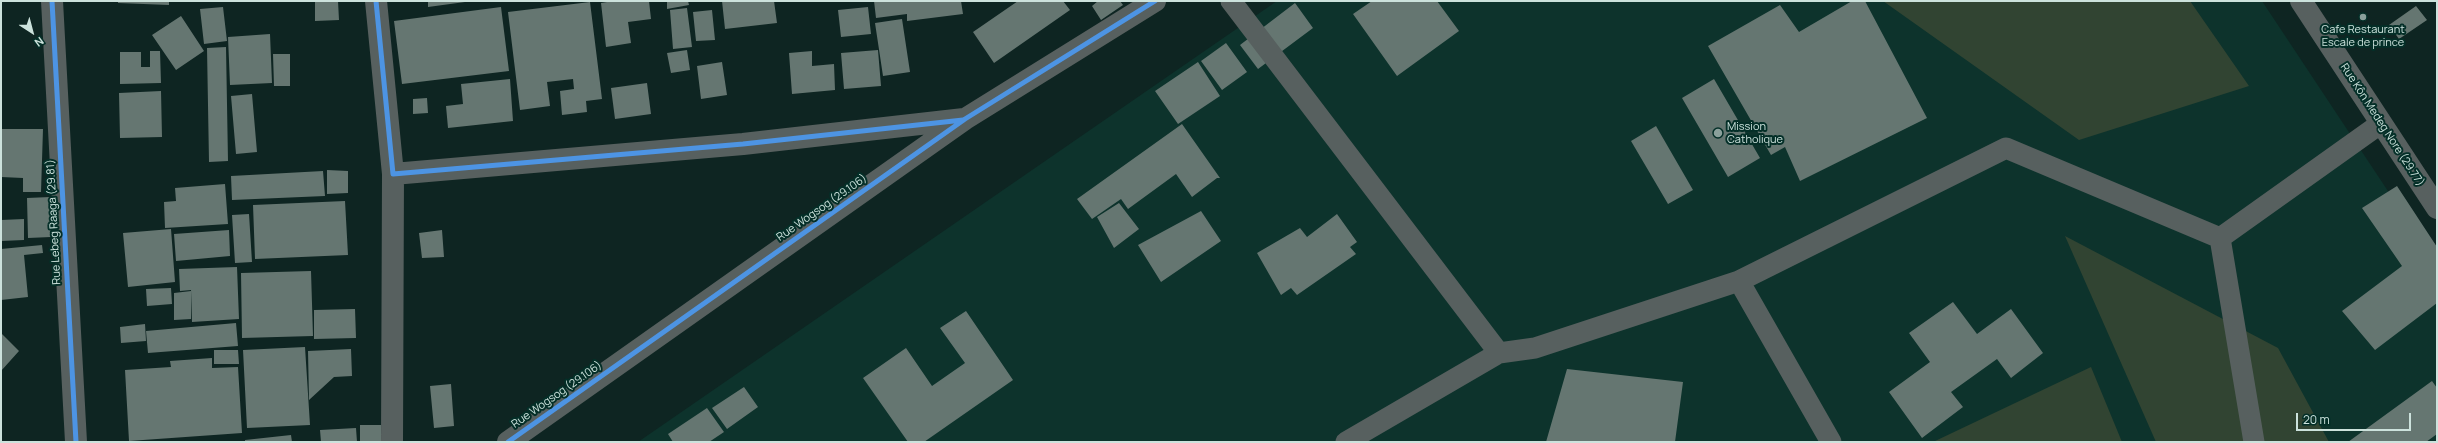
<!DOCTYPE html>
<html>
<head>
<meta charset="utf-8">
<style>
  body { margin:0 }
  #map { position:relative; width:2438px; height:443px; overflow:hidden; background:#0e2522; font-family:Manrope,sans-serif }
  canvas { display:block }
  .frame { position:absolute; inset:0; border:2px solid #cce2dc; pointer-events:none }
  .north { position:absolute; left:12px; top:12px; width:40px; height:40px; -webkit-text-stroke:3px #042f28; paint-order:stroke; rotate:144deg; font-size:11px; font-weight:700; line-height:16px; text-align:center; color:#cce2dc }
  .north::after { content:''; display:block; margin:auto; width:14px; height:18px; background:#cce2dc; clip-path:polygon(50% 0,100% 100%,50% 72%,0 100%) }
  .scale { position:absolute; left:2296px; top:413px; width:115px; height:18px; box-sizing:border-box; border:2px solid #cce2dc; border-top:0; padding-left:5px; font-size:12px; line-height:14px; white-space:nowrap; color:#cce2dc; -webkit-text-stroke:3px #042f28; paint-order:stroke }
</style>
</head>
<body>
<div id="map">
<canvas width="2438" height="443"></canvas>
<div class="frame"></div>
<div class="north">N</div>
<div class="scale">20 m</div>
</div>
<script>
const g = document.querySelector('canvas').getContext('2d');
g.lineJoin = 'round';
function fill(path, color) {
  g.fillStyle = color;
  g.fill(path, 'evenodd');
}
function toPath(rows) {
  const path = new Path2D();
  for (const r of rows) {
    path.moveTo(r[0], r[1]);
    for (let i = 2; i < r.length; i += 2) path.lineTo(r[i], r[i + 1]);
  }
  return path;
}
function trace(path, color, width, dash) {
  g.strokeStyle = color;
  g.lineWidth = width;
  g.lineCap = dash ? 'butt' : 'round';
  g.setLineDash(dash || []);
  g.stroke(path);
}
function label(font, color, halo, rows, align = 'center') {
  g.font = font + ' Manrope,sans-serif';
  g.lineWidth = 4;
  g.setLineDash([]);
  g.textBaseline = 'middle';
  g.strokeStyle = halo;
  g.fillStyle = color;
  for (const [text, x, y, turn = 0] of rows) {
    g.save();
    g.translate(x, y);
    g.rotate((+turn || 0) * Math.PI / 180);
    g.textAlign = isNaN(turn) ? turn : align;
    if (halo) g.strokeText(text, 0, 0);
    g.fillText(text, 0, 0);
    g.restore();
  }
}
const built = toPath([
  [1277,1,2262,1,2437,265,2437,442,638,442]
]);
const green = toPath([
  [1883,1,2190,1,2249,86,2079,140],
  [2065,236,2278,348,2329,442,2156,442],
  [2091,367,2122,442,1933,442]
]);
const building = toPath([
  [118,1,169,1,169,5,118,3],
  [315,1,338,1,339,20,315,21],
  [428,1,464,1,465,2,428,7],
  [613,1,649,1,651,19,628,22,631,43,606,47,601,3],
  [667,1,688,1,689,5,667,9],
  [722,1,774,1,777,23,725,29],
  [874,1,961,1,963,14,907,21,907,14,876,18],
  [1018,1,1063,1,1070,10,994,63,973,32],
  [1098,1,1120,1,1123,5,1101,20,1092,6],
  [1372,1,1437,1,1459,31,1397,76,1353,14],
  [1852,1,1865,1,1927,118,1800,181,1785,147,1771,155,1708,46,1780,5,1799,32],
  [590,2,602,99,586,101,587,112,562,115,560,91,574,89,573,79,547,82,550,106,520,110,508,12],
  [1295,3,1313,28,1258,69,1240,45],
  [2416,6,2427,20,2399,39,2389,25],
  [223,7,227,41,204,44,200,9],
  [501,7,509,71,402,84,394,21],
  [868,7,871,34,841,37,838,10],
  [687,8,692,47,673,49,670,10],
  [712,10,715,40,696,41,693,12],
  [181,16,204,51,176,70,152,35],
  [902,19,910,72,883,76,875,23],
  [270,34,272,83,230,85,228,37],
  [1226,43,1247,72,1222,90,1201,61],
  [226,47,228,161,209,162,207,48],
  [687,50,690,70,671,73,667,53],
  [878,50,881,86,844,89,841,53],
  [150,51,160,51,161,83,120,84,120,52,141,52,141,67,150,67],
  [812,51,812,66,834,64,835,90,792,94,789,53],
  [273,54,290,54,290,86,274,86],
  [722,62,727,95,701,99,697,66],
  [1198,62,1220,96,1178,124,1155,91],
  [510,79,513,121,448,128,446,106,463,104,461,84],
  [1714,79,1760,158,1728,177,1682,98],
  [647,83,651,114,615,119,611,88],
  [161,91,162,137,120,138,119,93],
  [252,94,257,152,236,154,231,96],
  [427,98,428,113,413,114,413,99],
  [1182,124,1220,178,1217,178,1192,197,1176,174,1128,209,1121,199,1092,219,1077,199],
  [1656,126,1693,190,1668,204,1631,141],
  [2,129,43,129,41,192,23,192,23,178,1,177],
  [327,170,348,171,348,193,327,194],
  [323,171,325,196,232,200,231,176],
  [225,184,228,224,165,228,164,202,176,201,175,188],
  [2397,186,2437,247,2437,303,2375,350,2342,311,2402,266,2362,208],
  [50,197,51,237,28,238,27,198],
  [345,201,348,255,255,259,253,205],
  [1119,203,1139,229,1114,248,1097,217],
  [1201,211,1221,241,1161,282,1138,245],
  [249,214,252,262,235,263,232,215],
  [1337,214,1357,242,1350,247,1356,254,1297,295,1291,288,1281,295,1257,253,1300,228,1307,237],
  [24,219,24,240,1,241,1,220],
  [171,229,175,282,128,287,123,233],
  [229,230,230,256,176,261,174,234],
  [442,230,444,257,422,258,419,233],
  [42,245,43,253,24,255,28,297,1,300,1,249],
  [237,267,239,319,192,322,191,290,180,291,179,269],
  [311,271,313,336,242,338,241,273],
  [171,288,172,304,147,306,146,289],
  [191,291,191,319,174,320,174,293],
  [1953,302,1977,334,2011,309,2043,353,2011,378,1997,359,1951,392,1963,407,1922,438,1889,392,1930,362,1909,333],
  [355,309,356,338,314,339,314,310],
  [966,311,1013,380,924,442,908,442,863,378,906,348,932,386,965,363,940,328],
  [236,323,238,346,148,353,146,331],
  [145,324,146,341,121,343,120,327],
  [1,333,19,351,1,371],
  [305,347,310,425,247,428,243,350],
  [351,349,352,376,334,377,309,400,308,351],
  [214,350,238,350,239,364,214,364],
  [212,358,212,368,238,367,242,433,129,441,125,370,171,367,170,361],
  [1567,369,1683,382,1675,442,1546,442],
  [2432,381,2437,388,2437,434,2426,442,2348,442],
  [451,384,454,426,434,428,430,386],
  [744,387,758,407,727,429,712,408],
  [707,408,724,432,709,442,673,442,668,434],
  [360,425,381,425,381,442,360,442],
  [356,428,357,442,321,442,320,430],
  [291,435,292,442,245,442,245,440]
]);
const lane = toPath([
  [1231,1,1499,353,1535,348,1739,281,2006,148,2220,238,2380,124],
  [2220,238,2254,442],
  [1739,281,1831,442],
  [1346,442,1499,353]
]);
const street = toPath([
  [52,1,76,442],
  [376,1,393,174,743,144,964,119],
  [2301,1,2437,208],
  [392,442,393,174],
  [508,442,965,119,1155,1]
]);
const cycleway = toPath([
  [52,1,76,442],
  [376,1,393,174,743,144,963,120],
  [508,442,965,119,1155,1]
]);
const markers = [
  [2363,17,4,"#8aa09b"],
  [1718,133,5,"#8aa09b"]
];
const poiNames = [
  ["Cafe Restaurant",2363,30],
  ["Escale de prince",2363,43],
  ["Mission",1727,127,"left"],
  ["Catholique",1727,140,"left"]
];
const streetNames = [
  ["Rue Kôn Medeg Nore (29.77)",2382,125,57],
  ["Rue Wogsog (29.106)",822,208,-35],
  ["Rue Lebeg Raaga (29.81)",54,222,-93],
  ["Rue Wogsog (29.106)",557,395,-35]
];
fill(built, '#0d332c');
fill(green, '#314432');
fill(building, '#657671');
trace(lane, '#57605f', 21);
trace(street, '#57605f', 22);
trace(cycleway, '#4d94e3', 5);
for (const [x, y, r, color] of markers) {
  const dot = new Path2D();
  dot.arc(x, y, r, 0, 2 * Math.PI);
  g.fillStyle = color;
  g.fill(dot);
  trace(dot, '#042f28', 1.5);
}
label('11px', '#cce2dc', '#042f28', poiNames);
label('11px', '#cce2dc', '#042f28', streetNames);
</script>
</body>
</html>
